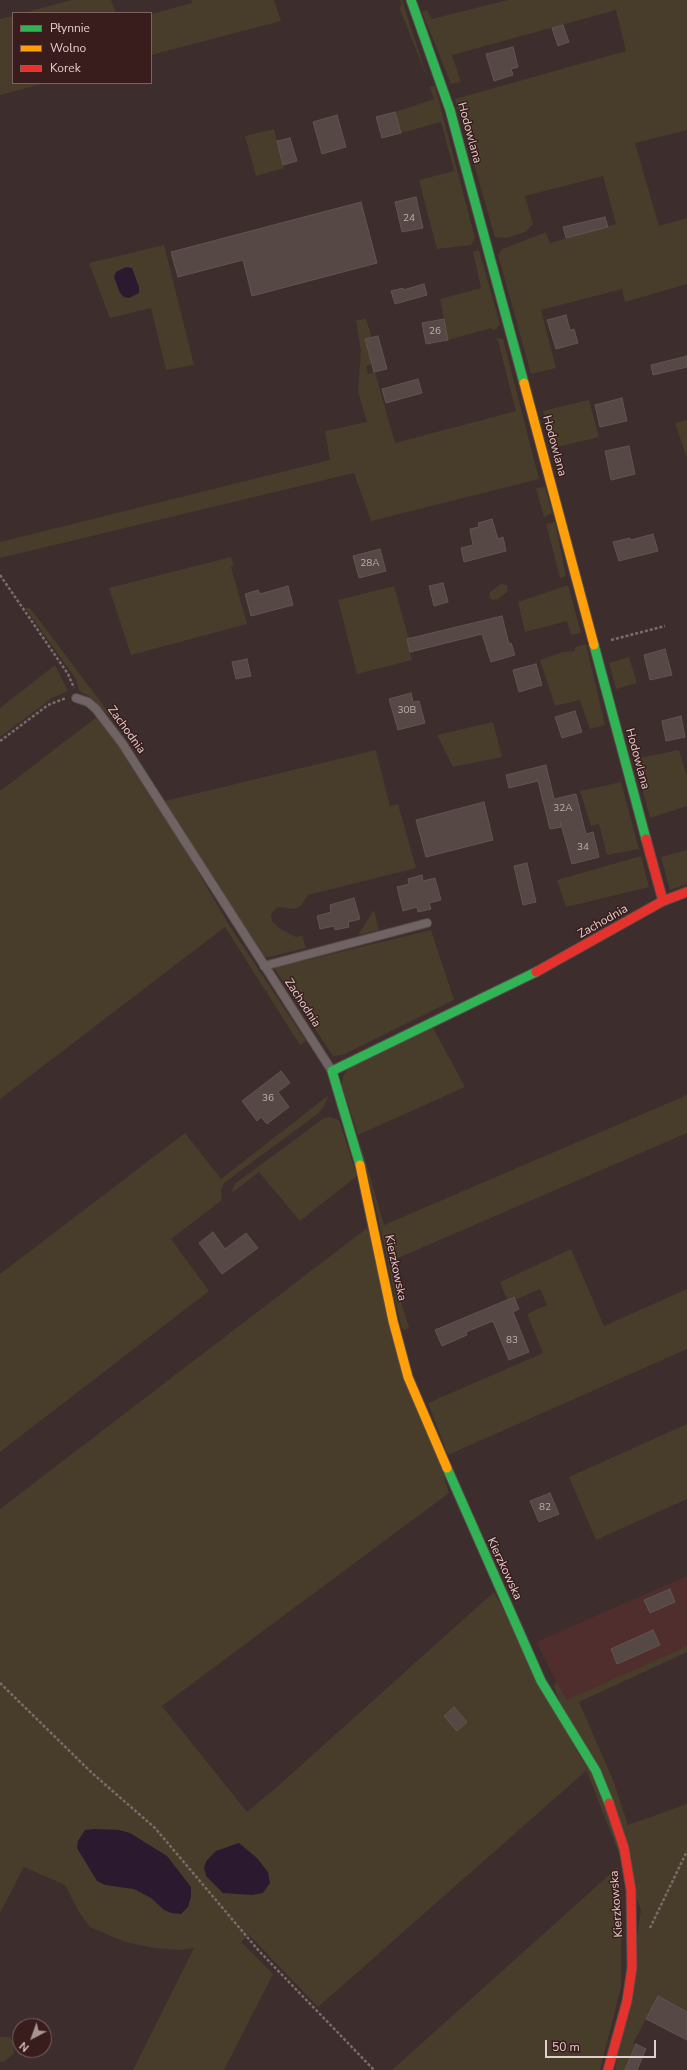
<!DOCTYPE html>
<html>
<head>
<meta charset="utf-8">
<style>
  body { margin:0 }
  #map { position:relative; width:687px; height:2070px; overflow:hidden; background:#3d2d2d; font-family:"Nunito Sans",sans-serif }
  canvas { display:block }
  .legend { position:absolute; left:12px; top:12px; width:140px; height:72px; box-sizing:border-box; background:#391d1c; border:1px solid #7d6463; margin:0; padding:5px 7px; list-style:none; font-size:12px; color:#e2cecd }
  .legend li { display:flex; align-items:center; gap:8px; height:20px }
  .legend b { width:20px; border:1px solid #7d6463 }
  .north { position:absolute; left:12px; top:2018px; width:40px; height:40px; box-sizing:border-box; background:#391d1c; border:1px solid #7d6463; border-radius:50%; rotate:221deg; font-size:11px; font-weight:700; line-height:16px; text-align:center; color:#e2cecd }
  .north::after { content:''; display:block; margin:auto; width:14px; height:18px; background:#a89695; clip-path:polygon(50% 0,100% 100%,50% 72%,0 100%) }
  .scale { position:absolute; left:545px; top:2040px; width:111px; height:18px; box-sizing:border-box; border:2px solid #e2cecd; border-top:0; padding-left:5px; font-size:12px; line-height:14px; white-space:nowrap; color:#e2cecd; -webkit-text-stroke:3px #391d1c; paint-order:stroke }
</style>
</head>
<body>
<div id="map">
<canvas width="687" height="2070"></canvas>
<ul class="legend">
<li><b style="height:5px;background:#30b455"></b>Płynnie</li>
<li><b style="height:5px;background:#ff9f0a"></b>Wolno</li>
<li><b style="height:5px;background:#e5322d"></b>Korek</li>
</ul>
<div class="north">N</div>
<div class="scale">50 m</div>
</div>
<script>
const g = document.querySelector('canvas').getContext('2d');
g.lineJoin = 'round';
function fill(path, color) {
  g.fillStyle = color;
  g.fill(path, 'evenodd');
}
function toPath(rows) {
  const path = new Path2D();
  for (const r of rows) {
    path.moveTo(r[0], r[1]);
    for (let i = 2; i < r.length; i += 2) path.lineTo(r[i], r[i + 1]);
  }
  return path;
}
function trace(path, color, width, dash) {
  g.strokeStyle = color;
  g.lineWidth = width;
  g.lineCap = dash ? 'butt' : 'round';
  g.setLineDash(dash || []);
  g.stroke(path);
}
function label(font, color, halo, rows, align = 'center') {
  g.font = font + ' "Nunito Sans",sans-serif';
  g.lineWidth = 3;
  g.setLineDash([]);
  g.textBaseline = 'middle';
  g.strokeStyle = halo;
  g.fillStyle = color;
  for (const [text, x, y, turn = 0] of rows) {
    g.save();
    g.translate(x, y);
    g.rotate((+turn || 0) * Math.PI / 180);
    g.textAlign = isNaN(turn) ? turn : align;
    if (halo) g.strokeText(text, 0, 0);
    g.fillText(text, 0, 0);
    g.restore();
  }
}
const built = toPath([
  [687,1576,687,1646,566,1701,536,1642]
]);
const green = toPath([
  [72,0,111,0,116,13,23,13],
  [191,0,274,0,281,21,151,55,151,14,192,3],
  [400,0,402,0,428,80,399,7,402,5],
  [508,0,687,0,687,130,635,143,659,226,687,218,687,284,625,302,622,289,541,310,556,368,531,374,498,255,502,249,546,232,550,243,616,224,603,176,525,196,533,224,525,232,507,238,495,237,455,99,626,51,616,10,452,55,461,82,451,84,422,12,427,10,432,19],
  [13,16,13,83,45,83,0,95,0,19],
  [435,86,475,238,471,245,437,249,419,180,454,171,441,122,401,133,395,112,434,99,430,87],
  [274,129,284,168,256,176,245,136],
  [164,245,194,365,166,370,151,308,110,318,89,263],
  [479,250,500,324,496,329,492,330,491,328,448,340,440,299,481,288,473,252],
  [366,319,372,338,365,340,372,364,366,366,368,374,375,372,395,443,516,411,498,341,494,338,503,339,539,479,371,521,354,473,0,558,0,542,330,460,325,431,367,422,358,392,361,351,356,320],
  [589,400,599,437,553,448,543,411],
  [687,420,687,458,675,423],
  [545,487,552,513,544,517,536,488],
  [555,522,566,576,560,578,546,524],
  [231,557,234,565,231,567,247,624,131,655,109,588],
  [501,584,507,585,508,591,498,599,493,600,489,598,490,592],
  [568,585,581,633,571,635,567,621,525,632,518,602],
  [394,586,408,636,412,638,407,639,412,660,357,674,338,600],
  [25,608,30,608,115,721,90,697,79,691,76,679],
  [586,644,605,725,590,729,580,700,555,706,540,660,563,652,575,651,575,647],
  [629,657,637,683,616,689,609,663],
  [55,665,68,691,52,698,0,737,0,708],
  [97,717,113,738,179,839,229,925,306,1041,300,1045,225,927,0,1099,0,791],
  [493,722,502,757,453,767,437,735],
  [376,750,390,806,398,804,416,868,308,895,301,906,294,909,278,907,271,914,272,921,279,928,296,937,302,935,306,948,269,957,263,956,192,846,165,801],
  [679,750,687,776,687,806,650,818,635,763,639,758],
  [621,782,639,849,607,855,599,824,591,826,580,791],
  [687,850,687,884,670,890,661,857],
  [641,856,649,887,566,907,557,880],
  [374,910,379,930,358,935],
  [431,930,454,1000,343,1055,333,1056,274,968],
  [433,1028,465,1087,358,1135,384,1225,687,1095,687,1133,389,1262,409,1328,404,1330,401,1326,380,1226,358,1135,342,1086,342,1081,344,1074,350,1067],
  [329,1095,323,1108,316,1115,224,1183,221,1190,222,1200,171,1239,209,1291,0,1452,0,1274,185,1133,221,1179],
  [328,1117,339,1120,357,1176,300,1221,259,1172,232,1193,233,1187,236,1183,324,1118],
  [367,1228,449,1493,162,1706,247,1812,278,1786,494,1592,587,1770,318,2007,249,1935,241,1942,273,1974,224,2070,133,2070,194,1948,180,1950,155,1948,125,1942,90,1927,79,1912,65,1885,24,1867,0,1913,0,1509],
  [571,1249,604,1326,687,1289,687,1349,448,1455,428,1403,543,1353,527,1314,547,1305,540,1289,515,1300,514,1296,507,1299,500,1282],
  [687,1424,687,1499,596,1540,569,1477],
  [687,1646,687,1652,579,1702,613,1780,628,1825,687,1804,687,2012,658,1997,633,2043,636,2044,625,2070,615,2070,641,1910,554,1687,556,1682,567,1700],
  [618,1867,621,1895,621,1987,600,2070,392,2070],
  [0,2037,9,2037,13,2041,14,2053,5,2061,0,2062]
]);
const water = toPath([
  [126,267,132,268,139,287,139,293,129,298,124,297,120,293,114,277,116,272],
  [95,1829,119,1830,130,1833,167,1856,191,1887,191,1897,188,1907,181,1914,171,1913,164,1910,151,1898,134,1889,105,1885,97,1881,77,1848,78,1841,85,1830],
  [239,1843,257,1858,268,1872,270,1883,263,1893,252,1895,223,1893,206,1876,204,1867,207,1860,216,1851]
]);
const building = toPath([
  [563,25,569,42,558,46,552,28,563,25],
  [513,47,518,67,511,69,513,75,494,81,486,54,513,47],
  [395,112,401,133,382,138,376,117,395,112],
  [337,115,346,147,322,154,313,122,337,115],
  [290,138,297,161,283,165,277,141,290,138],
  [416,197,423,228,402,232,395,202,416,197],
  [361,202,377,263,252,296,243,260,178,277,171,252,361,202],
  [605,217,608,227,566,238,563,227,605,217],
  [424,284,427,295,395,304,391,291,403,288,403,290,424,284],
  [566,315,570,330,574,329,578,343,556,349,547,320,566,315],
  [444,319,448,340,426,344,422,323,444,319],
  [378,336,387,369,374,372,365,339,378,336],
  [687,356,687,367,653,375,651,365,687,356],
  [418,379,422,393,386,403,382,389,418,379],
  [622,398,627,421,600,427,595,405,622,398],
  [629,446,635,474,611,480,605,451,629,446],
  [492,519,498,539,503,537,506,551,464,562,461,548,473,545,470,529,479,527,478,523,492,519],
  [653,534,658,551,619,561,613,542,630,538,631,540,653,534],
  [380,549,386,571,359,578,353,556,380,549],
  [443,583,448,602,434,606,429,586,443,583],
  [288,586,293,605,251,616,245,594,258,590,260,594,288,586],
  [502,616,509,644,511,643,515,655,491,662,482,634,410,652,407,639,502,616],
  [665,649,672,675,650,680,644,655,665,649],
  [247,659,251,676,236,679,232,662,247,659],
  [536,664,542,685,519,692,513,670,536,664],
  [411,693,413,702,419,701,425,723,398,730,389,699,411,693],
  [575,711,582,732,562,738,555,717,575,711],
  [681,716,685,737,666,741,662,721,681,716],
  [546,765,554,799,576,794,586,834,593,832,599,857,572,864,560,821,561,827,550,829,538,781,509,788,506,775,546,765],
  [484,802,493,840,426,857,416,820,484,802],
  [527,863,536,902,523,905,514,866,527,863],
  [422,875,423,881,435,878,441,900,429,903,431,909,418,912,417,907,403,911,397,887,409,884,408,879,422,875],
  [354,898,360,919,348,922,349,927,335,930,334,926,320,929,317,916,331,912,330,905,354,898],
  [281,1071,290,1083,278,1092,289,1107,267,1124,261,1117,257,1121,242,1101,281,1071],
  [213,1232,225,1249,246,1233,258,1248,222,1274,199,1243,213,1232],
  [514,1297,519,1309,513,1312,529,1352,509,1360,493,1321,466,1332,467,1335,442,1346,435,1330,514,1297],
  [550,1493,559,1514,539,1522,530,1501,550,1493],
  [670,1589,675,1602,650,1613,644,1600,670,1589],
  [653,1630,660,1645,617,1664,611,1649,653,1630],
  [454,1707,467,1722,457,1731,444,1716,454,1707],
  [658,1996,687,2012,687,2040,646,2019,658,1996],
  [636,2044,646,2049,637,2070,625,2070,636,2044]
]);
const path = toPath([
  [0,575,68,674,74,688],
  [611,640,665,626],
  [0,741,48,705,66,698],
  [0,1683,92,1773,155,1828,259,1951,374,2070],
  [650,1928,687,1851]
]);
const lane = toPath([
  [76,698,88,702,96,709,122,743,332,1071],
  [264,966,427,923]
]);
const fast = toPath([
  [411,0,450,110,524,383],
  [594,645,646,839],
  [360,1165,332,1071,536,972],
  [447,1468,541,1681,596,1771,609,1803]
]);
const slow = toPath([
  [524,383,594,645],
  [360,1165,393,1321,408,1377,447,1468]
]);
const jam = toPath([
  [646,839,663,901],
  [536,972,663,901,687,892],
  [608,2070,627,2001,632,1968,631,1890,624,1848,609,1803]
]);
const numberNames = [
  ["24",409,219],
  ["26",435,332],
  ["28A",370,564],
  ["30B",407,711],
  ["32A",563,809],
  ["34",583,848],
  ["36",268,1099],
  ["83",512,1341],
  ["82",545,1508]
];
const streetNames = [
  ["Hodowlana",469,133,75],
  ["Hodowlana",554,446,75],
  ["Zachodnia",126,730,54],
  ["Hodowlana",637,759,75],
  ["Zachodnia",603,922,-30],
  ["Zachodnia",302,1003,57],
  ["Kierzkowska",395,1268,78],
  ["Kierzkowska",504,1569,65],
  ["Kierzkowska",617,1904,-94]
];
fill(built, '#502e2d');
fill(green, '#473d2a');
fill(water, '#2b1a2f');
fill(building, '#564945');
trace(building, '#615451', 1);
trace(lane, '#584b4a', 10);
trace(fast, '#584b4a', 11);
trace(slow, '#584b4a', 11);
trace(jam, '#584b4a', 11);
trace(path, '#786c6c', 2.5, [3, 2]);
trace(lane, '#706363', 8);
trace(fast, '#30b455', 9);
trace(slow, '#ff9f0a', 9);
trace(jam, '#e5322d', 9);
label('10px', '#bfadab', null, numberNames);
label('12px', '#e2cecd', '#391d1c', streetNames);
</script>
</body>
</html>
